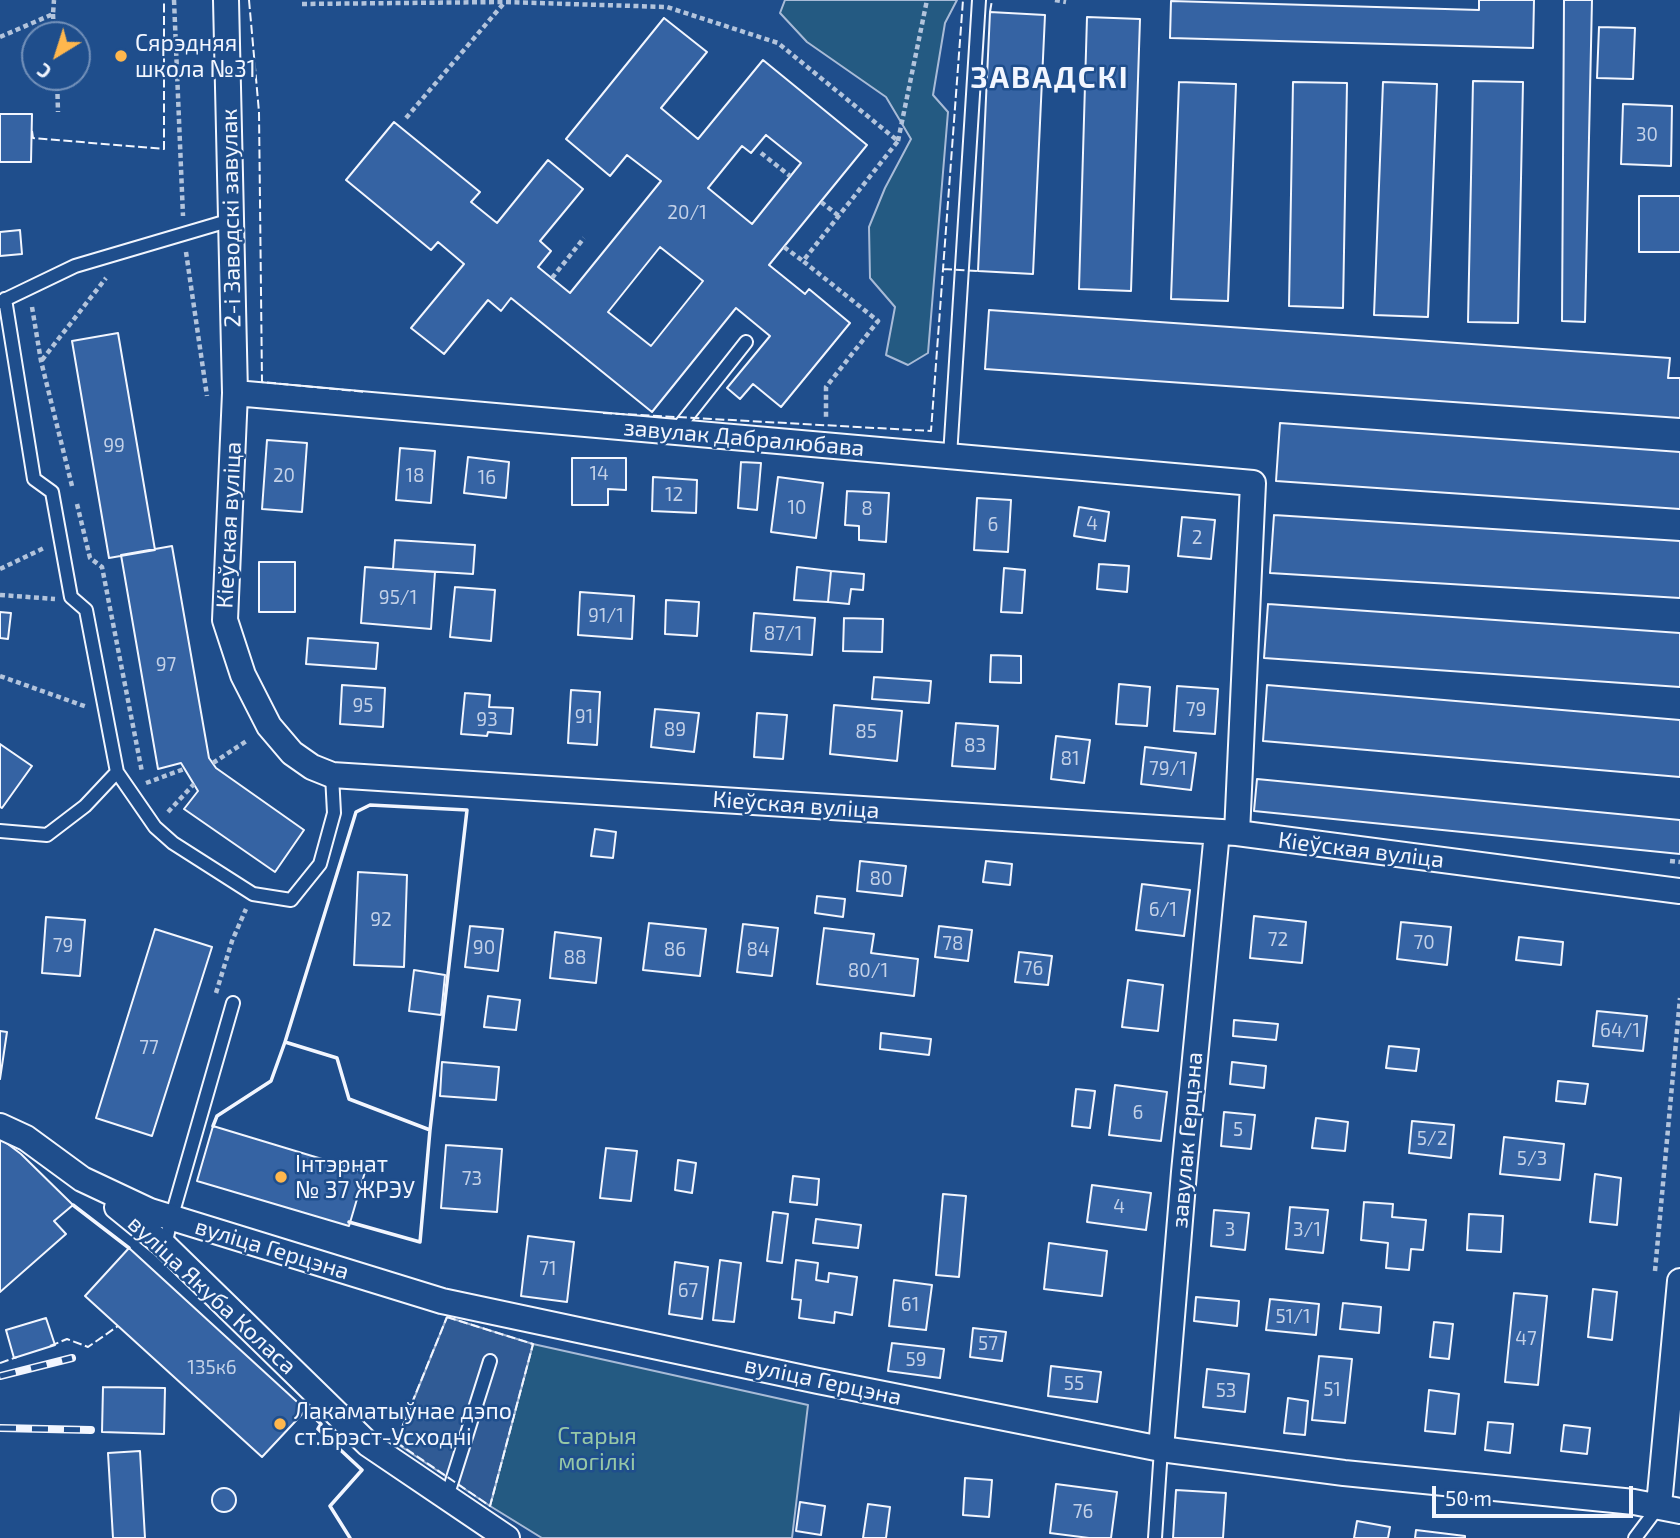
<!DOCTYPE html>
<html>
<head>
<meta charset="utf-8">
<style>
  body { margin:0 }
  #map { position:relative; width:1680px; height:1538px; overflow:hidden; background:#1f4e8c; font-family:"Exo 2",sans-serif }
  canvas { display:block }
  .north { position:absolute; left:21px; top:21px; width:70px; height:70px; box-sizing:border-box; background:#1f4e8c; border:2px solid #7391ba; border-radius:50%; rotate:218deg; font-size:19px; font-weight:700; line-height:28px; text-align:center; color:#f2f6ff }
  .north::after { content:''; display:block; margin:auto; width:24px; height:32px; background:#ffb74d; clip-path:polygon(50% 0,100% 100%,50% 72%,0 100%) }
  .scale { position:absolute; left:1432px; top:1486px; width:201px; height:32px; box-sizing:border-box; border:4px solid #f2f6ff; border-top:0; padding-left:9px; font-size:21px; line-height:24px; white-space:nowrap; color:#f2f6ff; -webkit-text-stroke:5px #1f4e8c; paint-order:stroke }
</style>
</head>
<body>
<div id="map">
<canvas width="1680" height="1538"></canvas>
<div class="north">С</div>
<div class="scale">50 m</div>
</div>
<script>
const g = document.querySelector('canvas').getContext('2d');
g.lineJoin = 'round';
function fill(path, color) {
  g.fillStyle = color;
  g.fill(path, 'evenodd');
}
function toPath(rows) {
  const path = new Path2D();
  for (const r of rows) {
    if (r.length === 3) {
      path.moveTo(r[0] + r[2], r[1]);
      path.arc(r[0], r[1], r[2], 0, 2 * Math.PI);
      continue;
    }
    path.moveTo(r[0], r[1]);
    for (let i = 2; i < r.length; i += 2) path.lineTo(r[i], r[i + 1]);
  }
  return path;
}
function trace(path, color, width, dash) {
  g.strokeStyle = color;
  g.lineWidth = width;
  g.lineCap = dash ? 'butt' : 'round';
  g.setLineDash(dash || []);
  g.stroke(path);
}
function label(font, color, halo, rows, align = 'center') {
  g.font = font + ' "Exo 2",sans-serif';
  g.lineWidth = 5;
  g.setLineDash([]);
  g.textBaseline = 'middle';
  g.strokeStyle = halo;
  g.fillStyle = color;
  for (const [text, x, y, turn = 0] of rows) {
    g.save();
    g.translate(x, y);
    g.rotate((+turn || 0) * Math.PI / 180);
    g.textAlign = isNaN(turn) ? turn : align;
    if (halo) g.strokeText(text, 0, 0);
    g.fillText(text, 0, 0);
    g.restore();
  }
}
const green = toPath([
  [785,0,957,0,945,23,933,95,948,112,928,353,908,365,886,355,895,307,870,278,869,227,885,188,911,139,886,97,807,42,780,13,785,0],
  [533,1344,808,1405,792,1538,542,1538,490,1506,533,1344]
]);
const parking = toPath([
  [447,1317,533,1344,490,1506,396,1443,447,1317]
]);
const building = toPath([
  [1479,0,1534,0,1533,48,1170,38,1171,1,1479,10,1479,0],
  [1564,0,1592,0,1585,322,1562,321,1564,0],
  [990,12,1045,15,1033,274,978,271,990,12],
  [1087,17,1140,19,1131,291,1079,289,1087,17],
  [664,18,707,52,661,108,698,139,763,60,867,145,769,265,805,294,809,289,850,323,781,407,753,384,740,399,727,388,770,336,736,308,652,412,511,298,501,311,488,300,444,354,411,328,464,264,438,242,431,250,346,180,394,122,480,192,471,202,497,223,548,160,583,189,540,241,551,251,538,267,570,293,661,181,627,155,610,176,566,139,664,18],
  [766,135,801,163,752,224,708,188,742,146,751,153,766,135],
  [660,247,703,281,651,346,608,312,660,247],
  [1599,27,1635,28,1633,79,1597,78,1599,27],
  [1473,81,1523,82,1518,323,1468,322,1473,81],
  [1179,82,1236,84,1228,301,1171,299,1179,82],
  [1293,82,1347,83,1343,308,1289,306,1293,82],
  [1383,82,1437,84,1428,317,1374,315,1383,82],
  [1623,104,1672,106,1671,166,1621,164,1623,104],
  [0,114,32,114,31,162,0,162,0,114],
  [1639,196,1680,196,1680,252,1639,252,1639,196],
  [20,230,22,254,0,256,0,232,20,230],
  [989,310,1670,358,1668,378,1680,378,1680,418,985,369,989,310],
  [118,333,155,550,109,558,72,341,118,333],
  [1280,423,1680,452,1680,509,1276,481,1280,423],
  [267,440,307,443,302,512,262,509,267,440],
  [400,448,435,451,431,503,396,500,400,448],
  [468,457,509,462,506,498,464,493,468,457],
  [572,458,626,458,626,490,608,489,608,505,572,505,572,458],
  [741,462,761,463,757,510,738,508,741,462],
  [653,477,697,480,696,513,652,511,653,477],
  [778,477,823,483,816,538,771,532,778,477],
  [847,491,889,493,886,542,859,540,859,526,845,525,847,491],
  [977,498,1011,500,1008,552,974,550,977,498],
  [1079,507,1109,512,1105,541,1074,536,1079,507],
  [1274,515,1680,541,1680,598,1270,573,1274,515],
  [1182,517,1215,520,1211,559,1178,556,1182,517],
  [395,540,475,545,473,574,393,569,395,540],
  [172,546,209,758,216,768,304,830,275,872,184,809,198,791,181,763,158,769,121,555,172,546],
  [259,562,295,562,295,612,259,612,259,562],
  [1099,564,1129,566,1127,592,1097,589,1099,564],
  [365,567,435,572,431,629,361,623,365,567],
  [797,567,831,571,828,602,794,600,797,567],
  [1004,568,1025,570,1022,613,1001,612,1004,568],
  [831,571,864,574,863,590,851,589,849,604,828,602,831,571],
  [455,587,495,590,491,641,450,637,455,587],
  [580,592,634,596,632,639,578,635,580,592],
  [666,600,699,602,697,636,665,634,666,600],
  [1268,604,1680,633,1680,687,1264,658,1268,604],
  [0,612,11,613,8,639,0,638,0,612],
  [754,613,815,618,812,655,751,651,754,613],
  [844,618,883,619,882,652,843,651,844,618],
  [308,638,378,643,376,669,306,664,308,638],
  [991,655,1021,656,1021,683,990,682,991,655],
  [874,677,931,681,929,703,872,699,874,677],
  [1119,684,1150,687,1147,726,1116,724,1119,684],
  [342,685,385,688,383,727,340,724,342,685],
  [1267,685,1680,720,1680,777,1263,741,1267,685],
  [1177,686,1218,689,1215,734,1174,731,1177,686],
  [571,690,600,692,597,745,568,743,571,690],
  [465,693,490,695,489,707,513,708,511,734,488,732,487,736,461,734,465,693],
  [834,705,902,711,897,761,830,754,834,705],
  [655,709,699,713,694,752,651,747,655,709],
  [757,713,787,715,783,759,754,757,757,713],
  [956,723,998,726,995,769,952,766,956,723],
  [1056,736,1090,740,1084,783,1051,779,1056,736],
  [0,744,32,766,2,808,0,807,0,744],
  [1145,747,1196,753,1191,790,1141,784,1145,747],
  [1257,779,1680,820,1680,854,1254,811,1257,779],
  [595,829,616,832,613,858,591,856,595,829],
  [860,861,906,866,902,896,857,891,860,861],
  [986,861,1012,864,1010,885,983,882,986,861],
  [358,872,407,875,404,967,354,965,358,872],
  [1142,884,1190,890,1184,936,1136,930,1142,884],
  [817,896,845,899,843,917,815,913,817,896],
  [1254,916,1306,922,1302,963,1250,958,1254,916],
  [46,917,85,920,80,976,42,973,46,917],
  [1401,922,1451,927,1447,965,1397,959,1401,922],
  [649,923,706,929,700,976,643,970,649,923],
  [743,924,778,928,772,976,737,972,743,924],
  [470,926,503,929,498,971,465,967,470,926],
  [939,926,972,930,968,961,935,957,939,926],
  [824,928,874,934,871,953,918,959,914,996,817,984,824,928],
  [155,929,212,947,152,1136,96,1118,155,929],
  [555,932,601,938,596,983,550,978,555,932],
  [1519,937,1563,942,1561,965,1516,960,1519,937],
  [1019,952,1052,956,1048,985,1015,982,1019,952],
  [414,970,445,975,441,1015,409,1011,414,970],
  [1128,980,1163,985,1158,1031,1122,1027,1128,980],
  [488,996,520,1000,516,1030,484,1027,488,996],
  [1597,1011,1647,1016,1643,1051,1593,1046,1597,1011],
  [1234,1020,1278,1024,1276,1040,1233,1036,1234,1020],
  [0,1031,7,1032,0,1079,0,1031],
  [881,1033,931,1039,929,1055,880,1049,881,1033],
  [1389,1046,1419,1049,1416,1071,1386,1068,1389,1046],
  [442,1062,499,1067,496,1100,440,1096,442,1062],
  [1232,1062,1266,1066,1264,1088,1230,1084,1232,1062],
  [1558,1081,1588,1084,1585,1104,1556,1101,1558,1081],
  [1115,1085,1167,1092,1161,1141,1109,1135,1115,1085],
  [1076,1089,1095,1091,1090,1128,1072,1126,1076,1089],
  [1224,1112,1255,1115,1251,1149,1221,1146,1224,1112],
  [1316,1118,1348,1122,1345,1151,1312,1148,1316,1118],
  [1412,1121,1454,1125,1451,1158,1409,1153,1412,1121],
  [213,1126,365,1172,349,1226,197,1181,213,1126],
  [1504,1137,1564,1144,1560,1180,1500,1174,1504,1137],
  [0,1138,21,1154,73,1205,54,1221,66,1234,0,1292,0,1138],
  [446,1145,502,1149,497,1212,441,1208,446,1145],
  [606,1148,637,1151,631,1201,600,1198,606,1148],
  [678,1160,696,1163,692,1193,675,1190,678,1160],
  [1595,1174,1621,1178,1617,1225,1590,1222,1595,1174],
  [793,1176,819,1179,817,1205,790,1202,793,1176],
  [1092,1185,1151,1193,1146,1230,1087,1222,1092,1185],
  [943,1194,966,1196,959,1277,936,1275,943,1194],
  [1364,1202,1393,1204,1392,1217,1426,1220,1423,1250,1411,1249,1409,1270,1386,1268,1388,1243,1361,1240,1364,1202],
  [1290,1207,1328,1210,1323,1253,1286,1249,1290,1207],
  [1214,1210,1249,1213,1245,1250,1211,1246,1214,1210],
  [773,1212,788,1214,782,1263,767,1261,773,1212],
  [1469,1214,1503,1216,1501,1252,1467,1250,1469,1214],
  [816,1219,861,1225,858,1248,813,1243,816,1219],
  [528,1236,574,1242,567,1302,521,1296,528,1236],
  [1049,1243,1107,1251,1102,1296,1044,1289,1049,1243],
  [129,1248,306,1410,262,1457,85,1296,129,1248],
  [720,1260,741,1263,734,1322,713,1320,720,1260],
  [796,1260,818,1263,816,1280,828,1282,829,1273,857,1277,852,1315,835,1312,834,1323,799,1318,801,1300,792,1299,796,1260],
  [675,1262,708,1267,702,1319,669,1314,675,1262],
  [894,1280,932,1285,926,1330,889,1326,894,1280],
  [1593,1289,1617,1292,1612,1340,1588,1337,1593,1289],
  [1514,1293,1547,1296,1538,1385,1505,1382,1514,1293],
  [1196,1297,1239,1301,1237,1326,1194,1321,1196,1297],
  [1270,1299,1319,1304,1316,1335,1266,1330,1270,1299],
  [1343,1303,1381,1307,1379,1333,1340,1329,1343,1303],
  [46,1318,55,1345,14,1358,6,1330,46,1318],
  [1434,1322,1453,1324,1449,1359,1430,1357,1434,1322],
  [973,1328,1006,1332,1002,1361,970,1357,973,1328],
  [892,1343,944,1349,940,1378,888,1371,892,1343],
  [1319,1356,1352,1359,1345,1423,1312,1420,1319,1356],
  [1051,1366,1101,1372,1097,1402,1048,1396,1051,1366],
  [1207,1369,1249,1374,1245,1412,1203,1407,1207,1369],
  [103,1387,165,1388,164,1434,102,1432,103,1387],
  [1429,1390,1459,1394,1455,1434,1425,1431,1429,1390],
  [1288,1398,1308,1401,1305,1435,1284,1433,1288,1398],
  [1488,1422,1513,1424,1510,1453,1485,1450,1488,1422],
  [1564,1425,1590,1428,1587,1454,1561,1451,1564,1425],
  [140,1451,145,1538,113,1538,108,1453,140,1451],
  [965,1478,992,1480,989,1517,963,1515,965,1478],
  [1056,1484,1117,1492,1111,1538,1089,1538,1050,1533,1056,1484],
  [224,1500,12],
  [1176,1490,1226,1493,1223,1538,1173,1538,1176,1490],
  [800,1502,825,1506,821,1535,796,1531,800,1502],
  [868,1504,890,1507,886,1538,863,1538,868,1504],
  [1357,1521,1390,1527,1388,1538,1354,1538,1357,1521],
  [1416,1530,1465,1536,1465,1538,1415,1538,1416,1530]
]);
const path = toPath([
  [174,0,183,216],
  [1055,0,1066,2],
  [302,4,504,2,667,7,778,43,898,141,803,261,878,321,826,387,826,420],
  [53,14,54,35],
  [0,37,53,14,54,0],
  [57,77,58,112],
  [406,118,504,3],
  [898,141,927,0],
  [761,153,790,176],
  [821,202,839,216],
  [784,247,803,261],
  [186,252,207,396],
  [552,278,584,238],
  [32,307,41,361,72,486],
  [42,360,106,278],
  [77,504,90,558,102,567,142,772],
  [0,569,44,548],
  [0,595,55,599],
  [0,676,87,707],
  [213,763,248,740],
  [146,783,184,769],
  [168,812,194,784],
  [1670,861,1680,862],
  [216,993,232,941,246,909],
  [1655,1271,1680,998]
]);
const lane = toPath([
  [0,302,75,266,231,220],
  [675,432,746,342],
  [950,456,979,0],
  [117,772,155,827,173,843,253,894,291,900,320,864,334,813,332,775],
  [0,831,47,835,85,806,117,772,86,610,71,597,52,492,34,479,5,299],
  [165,1246,171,1219,233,1003],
  [447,1497,490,1361],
  [1155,1538,1161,1449],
  [1635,1538,1659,1506]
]);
const street = toPath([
  [226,0,235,393,225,620,243,675,269,726,292,753,312,767,332,775,1237,833,1680,891],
  [235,393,1253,483,1237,833],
  [0,1126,26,1138,82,1179,150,1211,442,1301,818,1381,1161,1449,1344,1473,1634,1502,1680,1511],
  [117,1207,165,1246,368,1444,507,1538],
  [1161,1449,1184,1172,1217,832],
  [1659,1505,1680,1281]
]);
const rail = toPath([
  [0,1376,72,1358],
  [0,1428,91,1430]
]);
const fence = toPath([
  [249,0,259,112,262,382,366,392],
  [990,12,992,0],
  [32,131,33,138,164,149,164,0],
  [943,269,978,271],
  [603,413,931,431,963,0],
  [447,1317,533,1344,490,1506,396,1442,447,1317],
  [50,1346,67,1339,88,1347,118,1326],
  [0,1363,17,1357]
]);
const wall = toPath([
  [213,1126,217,1116,271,1081,285,1042],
  [73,1205,129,1248],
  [349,1222,420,1242,430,1130,349,1099,337,1058,285,1042,356,812,370,805,467,810,430,1130],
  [306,1410,321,1424,318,1429,362,1470,330,1506,350,1538]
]);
const markers = [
  [121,56,7,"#ffb74d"],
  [281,1177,7,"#ffb74d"],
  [280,1424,7,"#ffb74d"]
];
const numberNames = [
  ["30",1647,135],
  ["20/1",687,213],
  ["99",114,446],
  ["14",599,474],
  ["20",284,476],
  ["18",415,476],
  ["16",487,478],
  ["12",674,495],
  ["10",797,508],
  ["8",867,509],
  ["4",1092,524],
  ["6",993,525],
  ["2",1197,538],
  ["95/1",398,598],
  ["91/1",606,616],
  ["87/1",783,634],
  ["97",166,665],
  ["95",363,706],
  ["79",1196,710],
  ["91",584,717],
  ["93",487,720],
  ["89",675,730],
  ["85",866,732],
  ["83",975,746],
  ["81",1070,759],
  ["79/1",1168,769],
  ["80",881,879],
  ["6/1",1163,910],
  ["92",381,920],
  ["72",1278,940],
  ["70",1424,943],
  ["78",953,944],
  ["79",63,946],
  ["90",484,948],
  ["86",675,950],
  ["84",758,950],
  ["88",575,958],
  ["76",1033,969],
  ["80/1",868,971],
  ["64/1",1620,1031],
  ["77",149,1048],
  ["6",1138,1113],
  ["5",1238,1130],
  ["5/2",1432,1139],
  ["5/3",1532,1159],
  ["73",472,1179],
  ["4",1119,1207],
  ["3",1230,1230],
  ["3/1",1307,1230],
  ["71",548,1269],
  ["67",688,1291],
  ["61",910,1305],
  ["51/1",1293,1317],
  ["47",1526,1339],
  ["57",988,1344],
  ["59",916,1360],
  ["135к6",212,1368],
  ["55",1074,1384],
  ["51",1332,1390],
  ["53",1226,1391],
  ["76",1083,1512]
];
const poiNames = [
  ["Сярэдняя",135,43],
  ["школа №31",135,69],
  ["Інтэрнат",295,1164],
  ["№ 37 ЖРЭУ",295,1190],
  ["Лакаматыўнае дэпо",294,1411],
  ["ст.Брэст-Усходні",294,1437]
];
const streetNames = [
  ["2-і Заводскі завулак",231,218,-91],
  ["завулак Дабралюбава",744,438,5],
  ["Кіеўская вуліца",229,525,-87],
  ["Кіеўская вуліца",796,805,4],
  ["Кіеўская вуліца",1361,850,7],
  ["завулак Герцэна",1187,1140,-85],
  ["вуліца Герцэна",272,1249,17],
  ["вуліца Якуба Коласа",212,1295,43],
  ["вуліца Герцэна",823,1381,12]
];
const parkNames = [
  ["Старыя",597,1436],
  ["могілкі",597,1462]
];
const districtNames = [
  ["ЗАВАДСКІ",1050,78]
];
fill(green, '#245a82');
trace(green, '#a8bbd7', 2);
fill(parking, '#305b95');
trace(parking, '#a8bbd7', 2);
fill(building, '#3563a3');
trace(building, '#f2f6ff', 2);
trace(lane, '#f2f6ff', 16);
trace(street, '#f2f6ff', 28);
trace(path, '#b3c4dc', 4.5, [5, 3.5]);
trace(lane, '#1f4e8c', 12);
trace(street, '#1f4e8c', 24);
trace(rail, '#f2f6ff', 8);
trace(rail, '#1f4e8c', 5, [16]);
trace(fence, '#f2f6ff', 2, [9, 3.5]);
trace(wall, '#f2f6ff', 3.5);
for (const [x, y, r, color] of markers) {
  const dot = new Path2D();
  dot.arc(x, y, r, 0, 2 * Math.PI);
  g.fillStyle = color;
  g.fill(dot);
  trace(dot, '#1f4e8c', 2.5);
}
label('19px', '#c3d1e8', null, numberNames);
label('23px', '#f2f6ff', '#1f4e8c', poiNames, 'left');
label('23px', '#f2f6ff', '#1f4e8c', streetNames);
label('23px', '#97c8a6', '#1f4e8c', parkNames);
g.letterSpacing = '2px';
label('bold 30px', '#f2f6ff', '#1f4e8c', districtNames);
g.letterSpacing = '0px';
</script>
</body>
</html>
